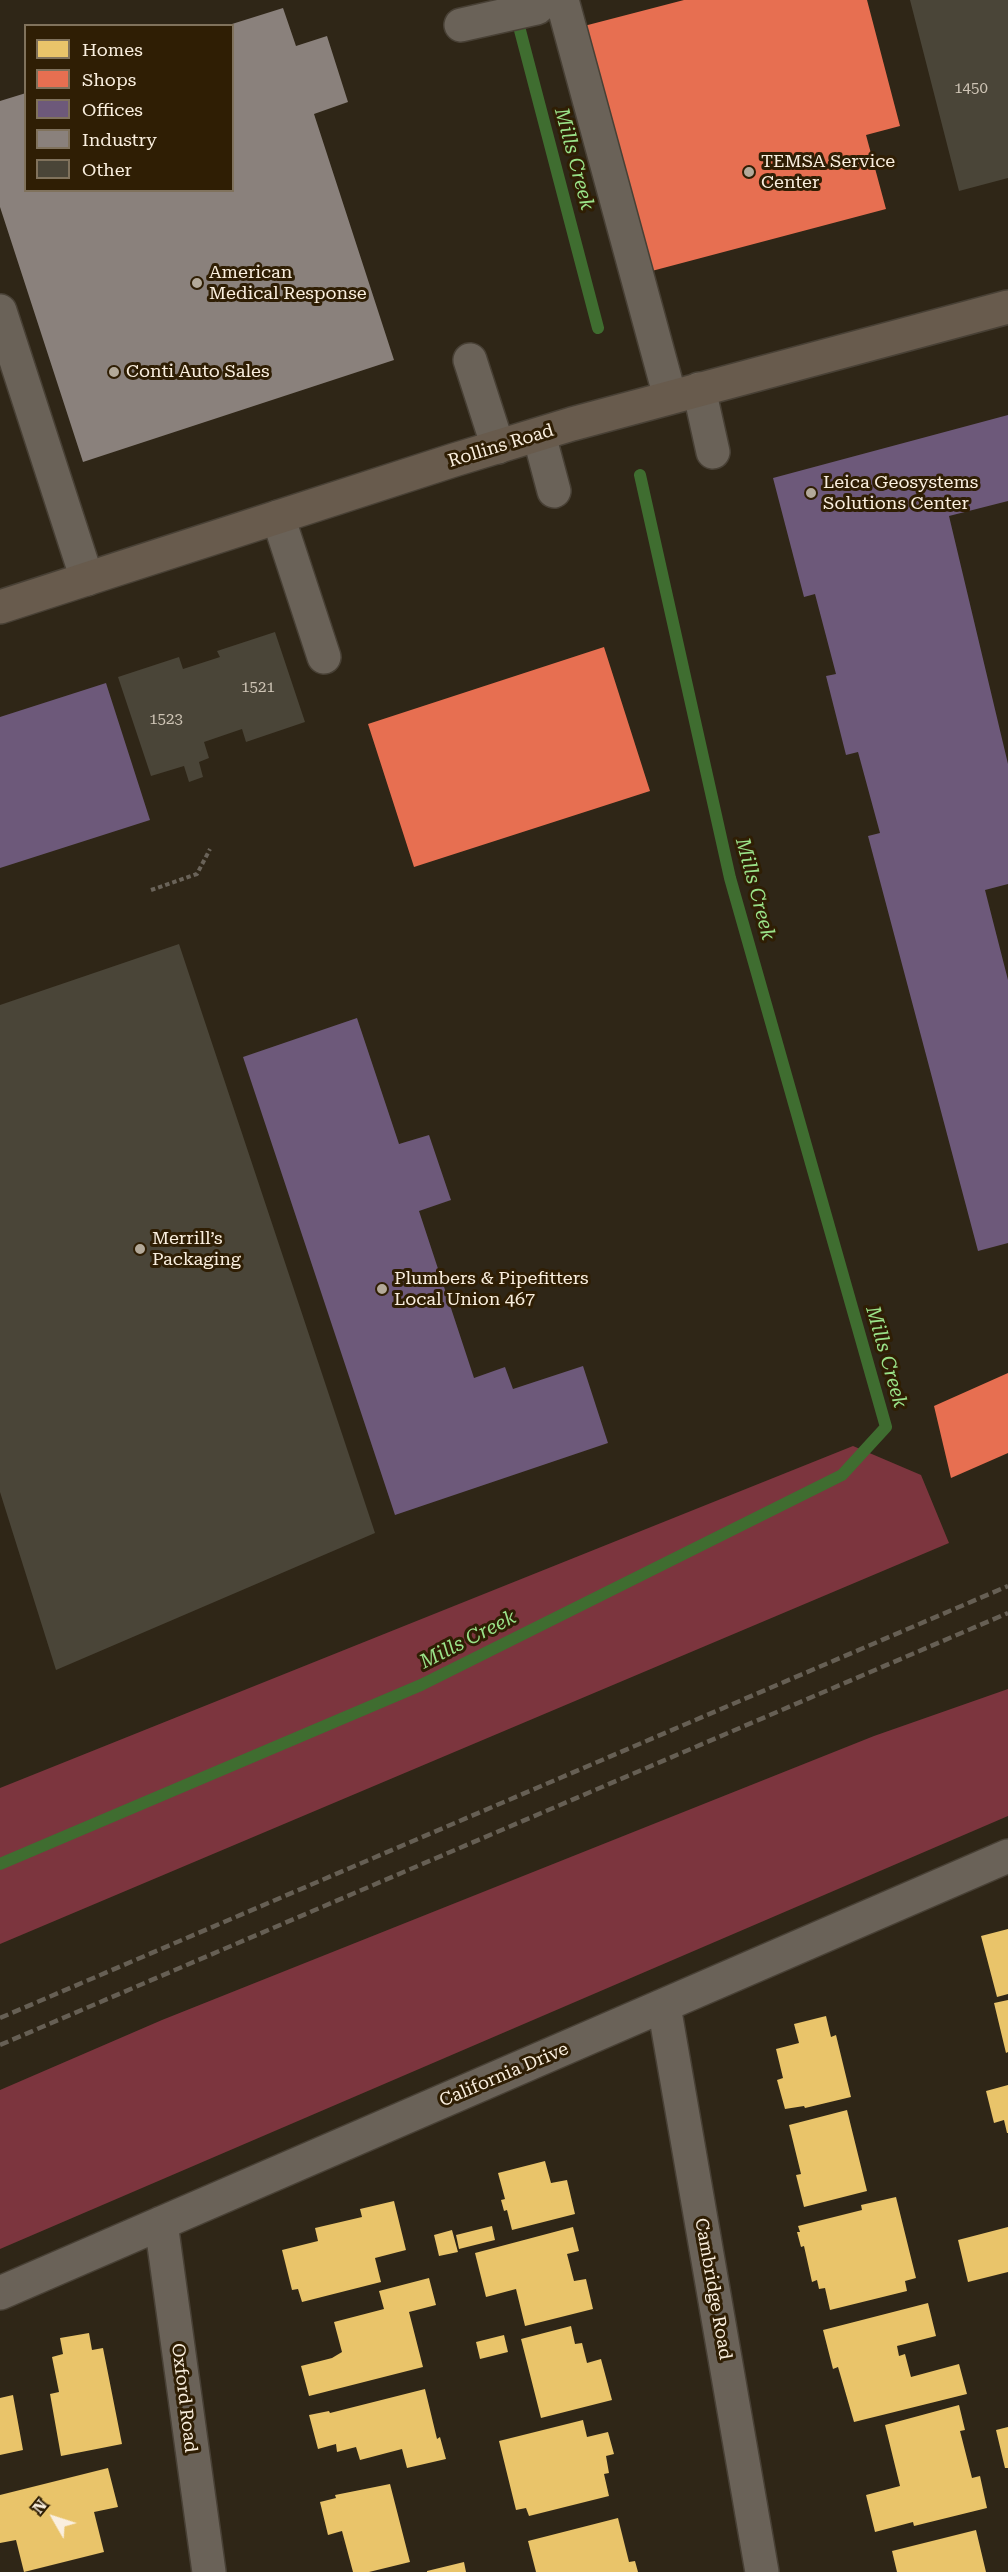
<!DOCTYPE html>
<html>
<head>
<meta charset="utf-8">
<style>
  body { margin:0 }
  #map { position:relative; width:1008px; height:2572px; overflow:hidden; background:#2f2617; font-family:"Roboto Serif",serif }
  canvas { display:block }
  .legend { position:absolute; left:24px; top:24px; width:210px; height:168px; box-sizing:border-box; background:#2f1e04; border:2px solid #80725c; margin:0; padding:8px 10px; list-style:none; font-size:18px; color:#faefdf }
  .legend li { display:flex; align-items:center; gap:12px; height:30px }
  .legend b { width:30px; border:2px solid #80725c }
  .north { position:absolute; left:24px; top:2488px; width:60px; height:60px; -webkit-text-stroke:4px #2f1e04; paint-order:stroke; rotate:309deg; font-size:16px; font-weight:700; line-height:24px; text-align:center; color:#faefdf }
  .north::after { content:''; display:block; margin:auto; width:21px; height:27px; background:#faefdf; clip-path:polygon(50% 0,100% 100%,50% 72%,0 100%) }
</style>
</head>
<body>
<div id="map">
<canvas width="1008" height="2572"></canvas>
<ul class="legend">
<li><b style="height:16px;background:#e9c46a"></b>Homes</li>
<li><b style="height:16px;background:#e76f51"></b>Shops</li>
<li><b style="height:16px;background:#6d597a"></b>Offices</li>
<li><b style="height:16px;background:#8a817c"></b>Industry</li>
<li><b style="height:16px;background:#4a4538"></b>Other</li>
</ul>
<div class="north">N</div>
</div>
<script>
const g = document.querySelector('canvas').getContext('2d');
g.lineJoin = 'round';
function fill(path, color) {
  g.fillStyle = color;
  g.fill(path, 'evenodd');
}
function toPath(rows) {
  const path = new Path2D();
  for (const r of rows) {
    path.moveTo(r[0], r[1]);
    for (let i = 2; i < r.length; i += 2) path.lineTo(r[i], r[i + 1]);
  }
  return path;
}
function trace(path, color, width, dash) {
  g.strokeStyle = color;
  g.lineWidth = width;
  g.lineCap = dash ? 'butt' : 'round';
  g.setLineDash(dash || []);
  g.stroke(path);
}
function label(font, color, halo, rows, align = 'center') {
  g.font = font + ' "Roboto Serif",serif';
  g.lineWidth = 6;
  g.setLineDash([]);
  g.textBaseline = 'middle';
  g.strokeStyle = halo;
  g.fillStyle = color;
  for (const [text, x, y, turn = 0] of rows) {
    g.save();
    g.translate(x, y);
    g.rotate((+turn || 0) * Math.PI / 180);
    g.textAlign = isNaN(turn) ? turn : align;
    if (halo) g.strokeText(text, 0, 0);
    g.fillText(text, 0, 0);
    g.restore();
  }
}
const forest = toPath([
  [853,1446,921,1475,949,1543,0,1944,0,1788],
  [1008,1689,1008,1816,0,2249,0,2090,162,2020,874,1736]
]);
const homes = toPath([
  [1008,1929,1008,1994,997,1997,981,1936],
  [1008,2000,1008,2052,1006,2053,994,2003],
  [826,2016,831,2037,836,2035,851,2097,805,2108,804,2106,785,2109,777,2080,783,2078,776,2049,799,2043,794,2024],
  [1008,2085,1008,2133,1007,2133,1004,2120,994,2123,986,2091],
  [847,2110,867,2191,804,2207,796,2175,801,2174,789,2125],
  [545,2161,551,2183,567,2180,575,2214,512,2230,507,2210,504,2211,501,2200,505,2199,498,2173],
  [896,2197,916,2278,905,2281,907,2291,830,2310,825,2288,819,2289,817,2280,812,2282,804,2246,801,2247,797,2232,800,2232,798,2226,862,2210,861,2205],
  [394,2201,406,2250,375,2258,381,2282,302,2302,298,2289,292,2290,282,2250,318,2241,315,2228,362,2217,360,2209],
  [492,2226,495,2240,459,2249,456,2235],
  [573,2227,579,2251,567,2254,574,2281,586,2279,593,2309,525,2326,516,2289,486,2297,475,2253],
  [1008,2227,1008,2272,968,2282,958,2240],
  [452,2230,458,2252,439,2256,434,2235],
  [429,2278,436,2305,409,2312,423,2367,309,2396,301,2366,332,2358,342,2352,334,2322,384,2309,379,2291],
  [928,2303,936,2336,897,2346,899,2356,905,2354,911,2377,959,2364,967,2394,854,2422,838,2367,833,2369,823,2330],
  [571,2326,575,2344,582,2343,587,2363,601,2359,612,2400,541,2418,521,2339],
  [89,2333,92,2350,103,2348,122,2444,61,2456,50,2394,59,2392,52,2357,63,2354,60,2338],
  [504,2335,508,2352,480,2359,476,2342],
  [425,2389,437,2439,440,2437,446,2459,407,2468,402,2449,360,2460,356,2447,337,2452,336,2444,318,2449,309,2415,329,2411,330,2413],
  [13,2395,23,2450,0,2455,0,2398],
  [959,2405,965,2430,960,2431,972,2478,980,2476,987,2508,914,2526,913,2522,875,2532,866,2495,900,2486,885,2425],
  [583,2420,587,2437,608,2432,614,2454,606,2456,609,2473,604,2474,609,2496,529,2516,526,2508,516,2510,499,2441],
  [1008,2427,1008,2468,1005,2468,996,2430],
  [108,2468,118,2507,94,2512,104,2552,24,2572,16,2540,0,2543,0,2495],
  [390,2484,410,2562,369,2572,353,2572,342,2531,328,2535,320,2502,336,2498,335,2495],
  [618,2518,629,2562,635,2561,638,2572,536,2572,528,2541],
  [976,2530,986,2572,897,2572,892,2551],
  [464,2562,466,2572,427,2572,427,2571]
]);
const shops = toPath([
  [684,0,867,0,900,126,866,135,886,209,648,272,584,26],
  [604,647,650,791,414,867,368,724],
  [1008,1373,1008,1453,951,1478,934,1406]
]);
const offices = toPath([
  [1008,415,1008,501,949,516,1008,764,1008,884,985,890,1008,980,1008,1243,978,1251,868,836,880,833,858,752,846,755,826,676,836,674,815,594,804,597,773,478],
  [106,683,150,820,0,868,0,717],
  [357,1018,399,1144,429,1135,451,1200,419,1211,474,1378,505,1367,513,1389,583,1366,608,1443,395,1515,243,1057]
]);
const industry = toPath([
  [283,8,296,46,327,36,348,102,314,114,394,360,83,462,0,207,0,101,26,93,26,190,232,190,232,24]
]);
const stream = toPath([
  [516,15,598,328],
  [0,1864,421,1685,842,1475,886,1427,730,878,640,475]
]);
const building = toPath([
  [910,0,1008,0,1008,178,959,191],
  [275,632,305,722,246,742,242,729,204,742,209,758,199,762,203,777,189,782,184,766,151,776,118,677,179,657,183,669,220,657,217,651],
  [179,944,375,1533,56,1670,0,1492,0,1005]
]);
const path = toPath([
  [151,890,197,874,210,849]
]);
const minor = toPath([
  [562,0,670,397],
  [461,25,537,8,544,0],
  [0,311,87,579],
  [470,360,498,447],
  [699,389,713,452],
  [539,435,554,491],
  [278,517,324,657],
  [664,2006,762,2572],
  [161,2223,209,2572],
  [0,2293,1008,1856]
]);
const major = toPath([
  [0,607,454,460,572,424,1008,307]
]);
const rail = toPath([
  [0,2018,1008,1586],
  [0,2045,1008,1613]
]);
const markers = [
  [749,172,6,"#b3a999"],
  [197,283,6,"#b3a999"],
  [114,372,6,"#b3a999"],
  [811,493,6,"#b3a999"],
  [140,1249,6,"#b3a999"],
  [382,1289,6,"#b3a999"]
];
const numberNames = [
  ["1450",971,89],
  ["1521",258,688],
  ["1523",166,720]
];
const poiNames = [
  ["TEMSA Service",761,162],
  ["Center",761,183],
  ["American",209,273],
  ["Medical Response",209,294],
  ["Conti Auto Sales",126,372],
  ["Leica Geosystems",823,483],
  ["Solutions Center",823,504],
  ["Merrill’s",152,1239],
  ["Packaging",152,1260],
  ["Plumbers & Pipefitters",394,1279],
  ["Local Union 467",394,1300]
];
const streetNames = [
  ["Rollins Road",501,446,-17],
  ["California Drive",504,2075,-23],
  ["Cambridge Road",713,2289,80],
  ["Oxford Road",184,2398,83]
];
const waterNames = [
  ["Mills Creek",574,159,75],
  ["Mills Creek",755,889,75],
  ["Mills Creek",886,1357,74],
  ["Mills Creek",468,1640,-27]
];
fill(forest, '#7c353e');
fill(homes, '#e9c46a');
fill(shops, '#e76f51');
fill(offices, '#6d597a');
fill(industry, '#8a817c');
trace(stream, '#3f6d30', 12);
fill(building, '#4a4538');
trace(minor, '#484035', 36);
trace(major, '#484035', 36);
trace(path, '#6a6359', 4, [4.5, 3]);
trace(minor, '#6a6258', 33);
trace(major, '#685b4d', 33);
trace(rail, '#665f54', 4.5, [9, 4.5]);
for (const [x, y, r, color] of markers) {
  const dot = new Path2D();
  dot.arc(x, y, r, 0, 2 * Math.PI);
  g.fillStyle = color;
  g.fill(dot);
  trace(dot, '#2f1e04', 2);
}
label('15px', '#cec4b5', null, numberNames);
label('18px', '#faefdf', '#2f1e04', poiNames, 'left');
label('18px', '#faefdf', '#2f1e04', streetNames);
label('italic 20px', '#9ae288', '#2f1e04', waterNames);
</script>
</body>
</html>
